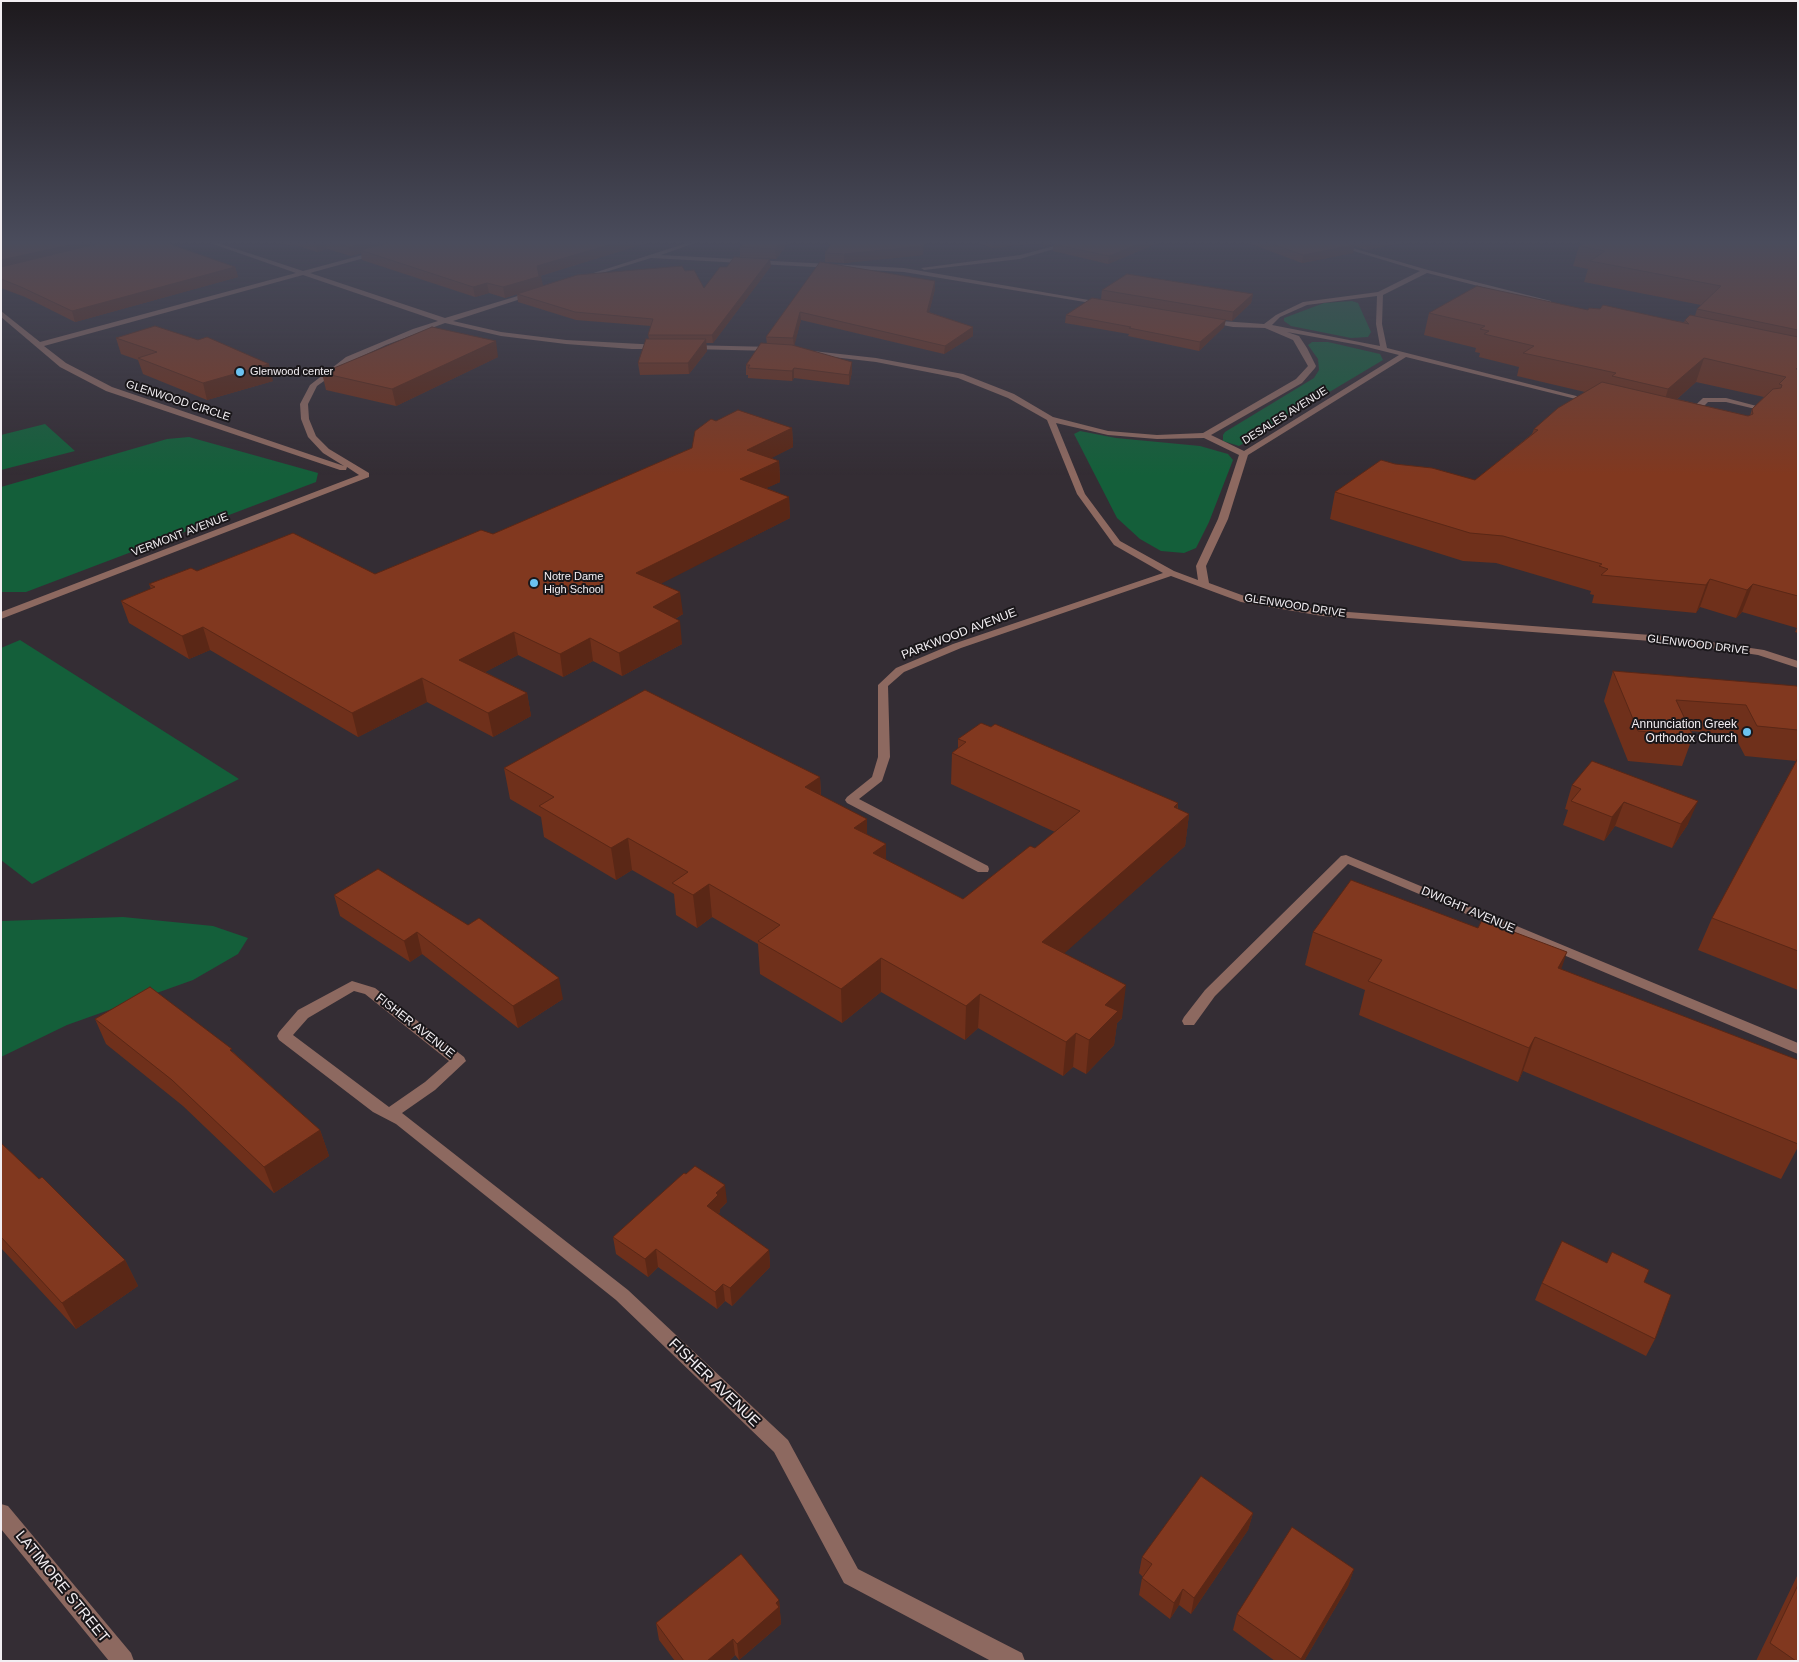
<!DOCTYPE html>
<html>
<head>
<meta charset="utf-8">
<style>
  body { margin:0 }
  #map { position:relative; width:1799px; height:1662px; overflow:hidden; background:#342d34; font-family:Arial,sans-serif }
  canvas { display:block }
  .frame { position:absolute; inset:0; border:2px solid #f2eef2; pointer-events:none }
</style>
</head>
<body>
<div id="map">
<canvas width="1799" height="1662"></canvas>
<div class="frame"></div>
</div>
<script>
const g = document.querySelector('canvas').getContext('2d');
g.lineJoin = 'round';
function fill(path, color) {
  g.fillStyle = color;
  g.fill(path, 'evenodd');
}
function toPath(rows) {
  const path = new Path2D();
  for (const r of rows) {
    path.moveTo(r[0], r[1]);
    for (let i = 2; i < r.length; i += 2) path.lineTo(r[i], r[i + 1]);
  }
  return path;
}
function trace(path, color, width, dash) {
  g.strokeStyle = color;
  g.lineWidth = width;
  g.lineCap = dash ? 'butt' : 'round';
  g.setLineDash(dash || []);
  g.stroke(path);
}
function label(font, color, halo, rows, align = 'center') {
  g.font = font + ' Arial,sans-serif';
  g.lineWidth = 4;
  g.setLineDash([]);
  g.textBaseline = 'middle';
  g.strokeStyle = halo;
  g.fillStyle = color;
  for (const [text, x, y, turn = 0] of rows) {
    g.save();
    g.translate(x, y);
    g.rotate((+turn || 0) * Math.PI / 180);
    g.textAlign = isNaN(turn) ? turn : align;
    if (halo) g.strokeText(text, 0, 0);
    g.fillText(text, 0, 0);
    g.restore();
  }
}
const green = toPath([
  [1352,301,1358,303,1371,332,1368,337,1351,338,1291,326,1284,321,1284,318,1324,303],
  [1312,342,1328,342,1380,354,1383,360,1239,446,1223,441,1223,435,1225,432,1314,378,1319,370,1318,359,1308,345],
  [45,424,75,451,1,470,1,435],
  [1080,431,1116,438,1200,446,1228,454,1233,460,1209,522,1196,548,1184,553,1161,551,1140,539,1117,518,1074,434],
  [189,437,318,473,316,482,26,592,1,592,1,487,167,439],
  [20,640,239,779,32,884,1,860,1,648],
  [123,917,213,926,248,938,238,954,193,980,67,1025,1,1057,1,921]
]);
const minor = toPath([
  [210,243,218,243,303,271,377,251,379,254,310,273,445,318,534,291,537,293,536,294,453,321,501,332,566,340,660,345,664,347,660,349,632,349,566,344,501,336,445,323,386,345,352,361,317,386,308,404,309,419,316,436,329,449,369,473,369,477,1,619,1,612,359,475,347,467,346,470,340,470,106,391,60,367,1,317,1,311,40,342,296,273,210,243],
  [303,275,438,321,413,329,346,357,310,385,300,404,301,419,308,437,323,453,344,466,112,387,66,363,44,346,303,275],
  [687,243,695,243,661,255,904,268,1106,303,1103,305,904,272,651,258,583,279,578,278,687,243],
  [1065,243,1074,243,1020,259,924,270,921,268,1020,255,1065,243],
  [1327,243,1335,243,1428,270,1551,301,1551,303,1549,304,1427,273,1383,295,1382,324,1387,348,1596,401,1592,403,1406,357,1248,455,1228,519,1206,566,1209,583,1247,597,1322,610,1677,637,1764,650,1798,661,1798,668,1758,655,1677,643,1322,616,1241,602,1171,576,961,648,904,672,888,686,890,757,882,781,859,799,988,866,989,869,988,872,978,872,847,803,845,800,847,797,872,777,878,757,878,685,896,668,953,644,1163,573,1114,545,1077,494,1047,420,1008,398,958,378,876,362,807,354,804,354,804,350,876,358,963,374,1014,394,1053,417,1108,431,1157,435,1203,433,1296,379,1308,366,1293,340,1265,328,1233,327,1207,322,1207,320,1264,324,1276,315,1303,302,1378,292,1420,271,1327,243],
  [1377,296,1376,324,1380,346,1272,325,1280,317,1307,305,1377,296],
  [1287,332,1359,345,1399,355,1244,451,1211,435,1302,383,1315,368,1316,366,1307,348,1299,336,1287,332],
  [1056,423,1108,435,1157,439,1204,438,1239,455,1218,519,1196,566,1198,580,1174,571,1120,541,1085,494,1056,423],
  [687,345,773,347,777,349,773,351,690,349,686,347,687,345],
  [1703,398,1726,398,1772,410,1768,412,1726,402,1708,402,1691,419,1685,419,1685,415,1703,398],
  [1346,855,1798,1043,1798,1054,1348,864,1215,996,1194,1025,1184,1025,1182,1021,1184,1017,1205,990,1341,856,1346,855],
  [352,981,375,988,464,1057,466,1061,435,1090,402,1113,628,1290,788,1440,858,1569,1022,1653,1025,1661,991,1661,844,1583,774,1452,616,1300,396,1124,373,1112,279,1040,277,1036,279,1032,298,1010,352,981],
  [354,991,365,994,449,1061,425,1082,389,1107,293,1035,308,1018,354,991],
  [1,1504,8,1506,131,1653,134,1661,109,1661,1,1529,1,1504]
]);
const wall = toPath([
  [1,243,235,267,238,277,75,322,25,297,1,288],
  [280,243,647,243,540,276,543,286,685,271,704,288,727,267,740,257,740,247,788,243,776,259,751,258,771,266,713,343,706,343,707,351,689,374,640,375,638,363,649,339,648,335,651,326,576,320,518,302,517,294,505,298,489,293,475,297,362,260,361,253,351,256,327,249,317,252,298,246,292,246],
  [978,243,1158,243,1108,264,1053,251,1053,244,1043,247,1043,243,992,248],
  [1248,243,1402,243,1366,250,1354,246,1353,253,1302,263],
  [1798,243,1798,633,1795,632,1797,628,1742,612,1736,618,1700,607,1696,613,1592,603,1594,595,1590,594,1591,591,1496,563,1463,561,1330,519,1335,492,1395,464,1475,480,1532,434,1534,429,1585,392,1517,376,1519,367,1479,357,1480,353,1475,352,1476,348,1424,335,1429,313,1588,310,1684,322,1685,320,1695,316,1697,309,1701,305,1584,282,1588,269,1573,266,1579,246],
  [1696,382,1764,397,1752,409,1750,416,1748,416,1677,399],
  [825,253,923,255,844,263,825,262],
  [820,262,935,281,935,289,929,312,973,327,973,336,944,354,801,320,794,345,852,372,849,385,794,378,792,381,748,378,748,375,746,375,746,365,767,344,766,337],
  [1102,290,1253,294,1251,303,1232,321,1225,320,1224,327,1199,351,1128,336,1129,334,1065,323,1066,315,1101,299],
  [116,338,273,381,207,400,143,374,138,360,121,354],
  [498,357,396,406,326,390,322,373],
  [716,421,792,428,793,447,771,458,779,461,780,482,766,488,789,497,790,518,661,583,683,614,675,619,682,644,622,676,593,661,563,677,518,655,485,672,527,693,531,716,493,737,427,702,358,737,210,650,189,659,129,623,121,601,151,589,149,584,197,571,375,574,493,534,692,448],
  [1613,671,1798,688,1798,990,1698,950,1712,918,1796,761,1745,756,1734,735,1691,731,1693,736,1682,766,1628,761,1604,701],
  [958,739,1178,803,1178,809,1189,814,1185,846,1064,953,1122,1018,1117,1023,1114,1045,1086,1074,1073,1067,1063,1076,978,1028,965,1040,881,992,842,1023,760,974,758,944,712,917,697,928,676,915,674,894,632,870,616,880,544,837,541,817,510,799,504,768,820,777,821,796,867,819,867,835,886,844,886,860,963,899,1035,848,1055,832,951,784,952,753,958,748],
  [1572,785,1688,824,1672,848,1615,826,1604,841,1563,825,1568,810,1565,809],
  [334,895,468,925,563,999,518,1028,422,954,410,962,340,916],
  [1313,932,1561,970,1798,1060,1798,1147,1781,1179,1523,1071,1518,1082,1359,1015,1365,990,1305,965],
  [95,1019,233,1052,320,1130,329,1156,274,1193,183,1106,106,1044],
  [1,1143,125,1260,138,1286,76,1329,1,1248],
  [727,1202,720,1209,720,1212,718,1214,769,1250,770,1267,732,1306,725,1301,717,1309,658,1267,648,1277,616,1254,613,1237],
  [1607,1263,1644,1282,1655,1339,1646,1356,1535,1300,1542,1283],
  [1253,1513,1248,1530,1191,1614,1179,1605,1170,1619,1139,1595,1142,1578,1143,1577,1139,1573,1142,1557],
  [1354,1569,1348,1586,1304,1661,1275,1661,1233,1630,1237,1614],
  [1798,1574,1798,1661,1756,1661],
  [779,1600,781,1624,739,1660,735,1655,729,1661,675,1661,659,1640,656,1623]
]);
const shadedWall = toPath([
  [79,243,124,243,1,271,1,260],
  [291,243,298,243,298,246,292,246],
  [315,243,326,243,327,249,317,252],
  [363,243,401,243,360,250,361,253,351,256,349,247],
  [615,243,647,243,539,276,537,266],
  [780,243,788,243,776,259,775,249],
  [924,243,923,255,844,263,844,254],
  [992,243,1059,243,1043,247,1043,243,992,248],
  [1141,243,1158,243,1108,264,1109,256],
  [1367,243,1402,243,1366,250],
  [1354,245,1353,253,1302,263,1303,255],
  [770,259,771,266,713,343,712,335],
  [235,267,238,277,75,322,72,311],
  [541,276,543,286,505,298,503,287],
  [935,281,935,289,927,320,927,312],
  [487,283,489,293,475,297,473,287],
  [1253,294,1251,303,1232,321,1233,312],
  [800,312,801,320,794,347,793,338],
  [1226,320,1224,327,1199,351,1200,342],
  [973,327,973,336,944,354,945,346],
  [706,339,707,351,689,374,688,363],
  [496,341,498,357,396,406,392,389],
  [1704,358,1696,382,1661,413,1668,389],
  [852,362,852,372,849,385,849,375],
  [269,364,273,381,207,400,203,383],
  [794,368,794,378,792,381,792,371],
  [792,428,793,447,748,470,747,450],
  [779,461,780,482,742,499,740,479],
  [789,497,790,518,639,595,636,573],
  [1710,579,1700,607,1696,613,1706,585],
  [1753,584,1742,612,1736,618,1747,590],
  [680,592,683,614,655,630,653,607],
  [680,621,682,644,622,676,619,653],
  [203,627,210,650,189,659,182,636],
  [514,632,518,655,464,683,459,660],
  [590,638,593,661,563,677,560,654],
  [422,678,427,702,358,737,352,713],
  [527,693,531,716,493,737,488,713],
  [820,777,821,808,805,787],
  [1698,801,1688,824,1672,848,1681,824],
  [1624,802,1615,826,1604,841,1612,817],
  [1178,803,1175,827,1189,814,1185,846,1040,975,1042,942],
  [867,819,867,851,854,828],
  [628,838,632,870,616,880,611,848],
  [886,844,886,876,873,853],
  [709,884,712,917,697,928,693,895],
  [417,932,422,954,410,962,404,941],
  [1567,952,1556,985,1558,968],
  [881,958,881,992,842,1023,841,989],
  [559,978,563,999,518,1028,513,1006],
  [1126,985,1122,1018,1117,1023,1114,1045,1086,1074,1089,1040,1105,1005],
  [980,994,978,1028,965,1040,966,1006],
  [1076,1033,1073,1067,1063,1076,1066,1042],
  [1535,1037,1523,1071,1518,1082,1529,1048],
  [320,1130,329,1156,274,1193,264,1167],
  [725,1185,727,1202,720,1209,720,1212,709,1223,707,1206,716,1193],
  [656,1249,658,1267,648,1277,645,1259],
  [769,1250,770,1267,732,1306,730,1288],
  [125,1260,138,1286,76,1329,62,1303],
  [723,1284,725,1301,717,1309,715,1292],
  [1253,1513,1248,1530,1191,1614,1194,1598],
  [1354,1569,1348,1586,1304,1661,1300,1661],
  [1183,1589,1179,1605,1170,1619,1174,1603],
  [779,1600,781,1624,739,1660,737,1644],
  [733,1639,735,1655,729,1661,707,1661]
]);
const building = toPath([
  [1,243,79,243,1,260,1,243],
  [100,243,167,243,235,267,72,311,21,287,1,279,1,267,100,243],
  [336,243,363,243,349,247,336,243],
  [388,243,615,243,537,266,539,276,541,276,503,287,487,283,473,287,360,250,388,243],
  [743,243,780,243,775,249,740,247,743,243],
  [832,243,924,243,924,246,844,254,825,253,832,243],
  [1057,243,1141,243,1109,256,1053,244,1057,243],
  [1269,243,1345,243,1354,245,1303,255,1269,243],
  [1584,243,1798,243,1798,330,1697,309,1721,286,1590,261,1605,251,1579,246,1584,243],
  [734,257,770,259,712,335,648,335,653,319,575,312,517,294,577,275,682,266,685,271,694,270,704,288,720,267,727,267,734,257],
  [820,262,935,281,927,312,973,327,945,346,800,312,793,338,766,337,820,262],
  [1127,274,1253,294,1233,312,1102,290,1127,274],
  [1477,286,1588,310,1589,308,1600,309,1603,305,1689,324,1685,320,1690,315,1798,337,1798,368,1796,369,1798,369,1798,596,1753,584,1747,590,1710,579,1706,585,1601,575,1608,569,1599,566,1602,564,1503,536,1470,533,1335,492,1381,460,1395,464,1432,468,1475,480,1538,430,1534,429,1558,408,1602,382,1748,416,1753,414,1752,409,1773,389,1781,388,1782,385,1779,384,1786,377,1704,358,1668,389,1612,376,1616,373,1523,353,1534,346,1484,334,1489,331,1480,329,1485,326,1429,313,1477,286],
  [1092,298,1226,320,1200,342,1129,328,1131,327,1066,315,1092,298],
  [155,326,198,340,207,337,269,364,203,383,138,358,157,352,116,338,155,326],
  [432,327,496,341,392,389,322,373,432,327],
  [646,339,706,339,688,363,638,363,646,339],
  [761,343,792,345,852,362,849,375,794,368,792,371,748,368,750,365,746,365,761,343],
  [738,410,792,428,747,450,779,461,740,479,789,497,636,573,680,592,653,607,680,621,619,653,590,638,560,654,514,632,459,660,527,693,488,713,422,678,352,713,203,627,182,636,121,601,155,587,149,584,191,568,197,571,293,533,375,574,481,530,493,534,692,448,695,431,711,419,716,421,738,410],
  [1613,671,1797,686,1798,688,1798,730,1757,726,1746,705,1676,700,1693,736,1638,731,1613,671],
  [645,690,820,777,805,787,867,819,854,828,886,844,873,853,963,899,1030,846,1035,848,1080,811,952,753,966,742,958,739,981,723,991,727,995,724,1178,803,1174,807,1189,814,1042,942,1126,985,1105,1005,1118,1011,1089,1040,1076,1033,1066,1042,980,994,966,1006,881,958,841,989,758,941,780,925,709,884,693,895,672,883,688,872,628,838,611,848,539,806,554,797,504,768,645,690],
  [1798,758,1798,951,1712,918,1798,758],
  [1592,761,1698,801,1681,824,1624,802,1612,817,1571,801,1581,789,1572,785,1592,761],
  [378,869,468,925,479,918,559,978,513,1006,417,932,404,941,334,895,378,869],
  [1351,880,1478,928,1482,920,1567,952,1558,968,1798,1060,1798,1144,1535,1037,1529,1048,1368,981,1382,960,1313,932,1351,880],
  [150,987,232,1049,230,1050,320,1130,264,1167,172,1080,95,1019,150,987],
  [1,1143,39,1179,42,1177,125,1260,62,1303,1,1237,1,1143],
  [695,1166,725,1185,716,1193,718,1195,707,1206,769,1250,730,1288,723,1284,715,1292,656,1249,645,1259,613,1237,684,1173,686,1174,695,1166],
  [1562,1241,1607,1263,1612,1252,1649,1270,1644,1282,1671,1295,1655,1339,1542,1283,1562,1241],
  [1201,1476,1253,1513,1194,1598,1183,1589,1174,1603,1142,1578,1152,1564,1142,1557,1201,1476],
  [1292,1527,1354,1569,1301,1659,1237,1614,1292,1527],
  [741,1554,779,1600,776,1603,779,1607,737,1644,733,1639,707,1661,684,1661,656,1623,741,1554],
  [1798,1585,1798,1661,1796,1661,1770,1643,1798,1585]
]);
const markers = [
  [240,372,5,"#6bc3f2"],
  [534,583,5,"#6bc3f2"],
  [1747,732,5,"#6bc3f2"]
];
const farPoinames = [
  ["Glenwood center",250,372],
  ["Notre Dame",544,577],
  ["High School",544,590]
];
const farStreetnames = [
  ["GLENWOOD CIRCLE",178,401,18],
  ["DESALES AVENUE",1285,416,-32],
  ["VERMONT AVENUE",180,535,-21],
  ["GLENWOOD DRIVE",1295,606,9],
  ["GLENWOOD DRIVE",1698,645,7]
];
const streetNames = [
  ["PARKWOOD AVENUE",959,634,-21],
  ["DWIGHT AVENUE",1468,910,23],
  ["FISHER AVENUE",415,1026,38]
];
const poiNames = [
  ["Annunciation Greek",1737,725],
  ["Orthodox Church",1737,739]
];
const nearStreetnames = [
  ["FISHER AVENUE",714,1383,44],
  ["LATIMORE STREET",62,1587,51]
];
fill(green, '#145f3a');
fill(minor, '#8d6960');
fill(wall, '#6f301b');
fill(shadedWall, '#5a2716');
fill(building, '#81381f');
trace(building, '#5a2716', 1);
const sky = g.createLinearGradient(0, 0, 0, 475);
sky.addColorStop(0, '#1d191d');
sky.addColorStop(0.51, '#4a4c5c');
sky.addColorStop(1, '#4a4c5c00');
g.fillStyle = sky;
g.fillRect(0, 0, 1799, 475);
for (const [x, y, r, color] of markers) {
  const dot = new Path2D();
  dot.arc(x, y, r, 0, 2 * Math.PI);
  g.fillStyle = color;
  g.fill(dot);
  trace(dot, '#1a171a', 2);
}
label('11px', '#f2eef2', '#1a171a', farPoinames, 'left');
label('11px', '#f2eef2', '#1a171a', farStreetnames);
label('12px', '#f2eef2', '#1a171a', streetNames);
label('12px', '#f2eef2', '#1a171a', poiNames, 'right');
label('15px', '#f2eef2', '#1a171a', nearStreetnames);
</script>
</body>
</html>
